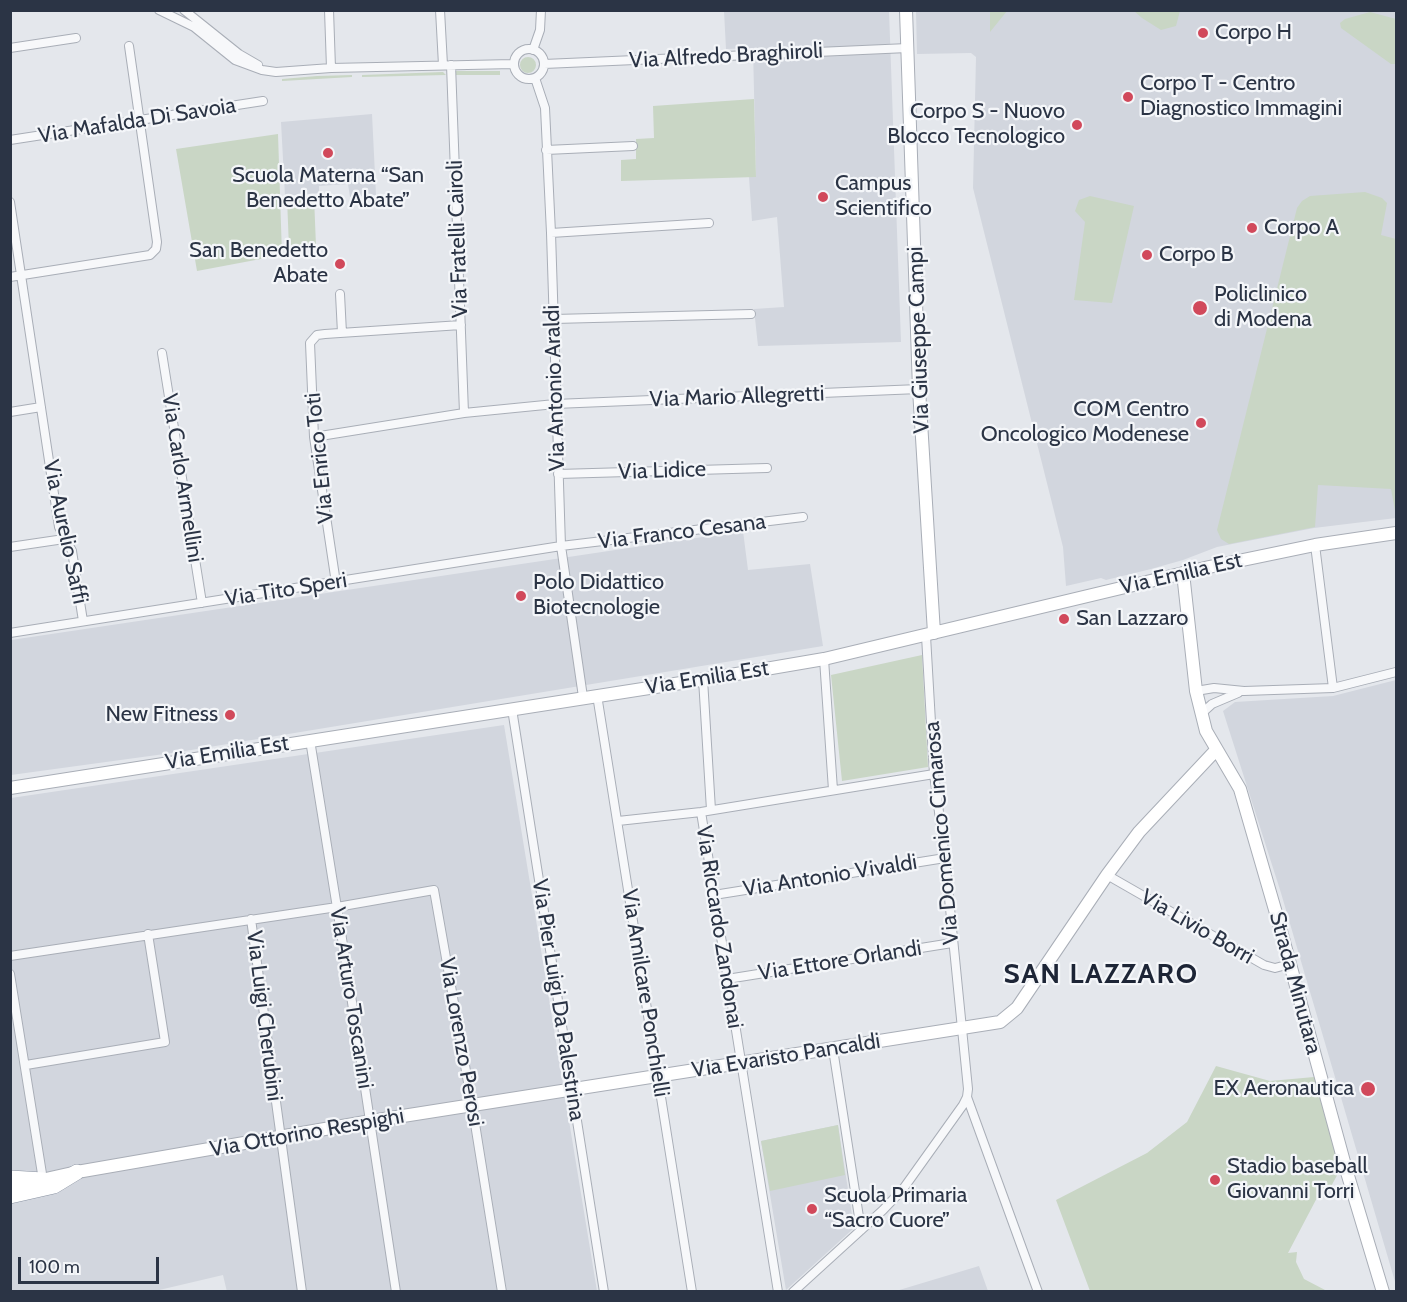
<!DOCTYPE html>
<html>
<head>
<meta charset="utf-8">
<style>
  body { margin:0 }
  #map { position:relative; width:1407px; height:1302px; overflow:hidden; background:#e4e7ec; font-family:Cabin,sans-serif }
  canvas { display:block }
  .frame { position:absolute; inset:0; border:12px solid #2b3445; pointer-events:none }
  .scale { position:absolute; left:18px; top:1257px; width:141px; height:27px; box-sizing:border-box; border:3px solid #2b3445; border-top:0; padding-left:8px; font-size:18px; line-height:21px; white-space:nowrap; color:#2b3445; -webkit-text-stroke:4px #f4f6f9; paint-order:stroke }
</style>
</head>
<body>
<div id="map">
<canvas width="1407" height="1302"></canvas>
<div class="frame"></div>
<div class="scale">100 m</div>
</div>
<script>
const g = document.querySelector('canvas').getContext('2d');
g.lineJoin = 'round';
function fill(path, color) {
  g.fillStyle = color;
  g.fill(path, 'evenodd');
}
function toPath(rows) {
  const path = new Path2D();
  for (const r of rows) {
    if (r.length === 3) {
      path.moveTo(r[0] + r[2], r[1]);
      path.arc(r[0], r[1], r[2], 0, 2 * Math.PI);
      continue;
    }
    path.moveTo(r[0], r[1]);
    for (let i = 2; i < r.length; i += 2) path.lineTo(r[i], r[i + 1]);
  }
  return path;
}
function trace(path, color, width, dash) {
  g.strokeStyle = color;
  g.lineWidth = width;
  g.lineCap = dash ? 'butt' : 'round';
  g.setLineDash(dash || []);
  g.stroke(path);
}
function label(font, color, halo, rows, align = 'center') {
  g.font = font + ' Cabin,sans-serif';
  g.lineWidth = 4.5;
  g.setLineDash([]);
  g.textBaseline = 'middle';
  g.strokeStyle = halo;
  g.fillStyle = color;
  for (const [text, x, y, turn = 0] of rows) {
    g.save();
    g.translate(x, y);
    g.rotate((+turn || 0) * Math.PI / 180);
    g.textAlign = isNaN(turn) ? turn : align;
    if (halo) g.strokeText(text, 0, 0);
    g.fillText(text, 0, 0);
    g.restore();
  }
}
const built = toPath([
  [724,11,889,11,901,342,758,346,754,309,784,307,777,217,752,221,749,177,756,177,753,48,726,49],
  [916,11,1396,11,1396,518,1314,528,1217,547,1183,560,1151,569,1106,580,1101,578,1066,586,1063,547,973,188,976,57,971,53,917,54],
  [372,114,376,195,350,197,348,184,319,186,319,193,285,196,281,122],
  [743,531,748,570,810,564,823,646,179,752,11,775,11,640],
  [1396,680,1396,1285,1281,893,1223,711,1235,702,1333,696],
  [504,725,597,1291,227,1292,223,1275,155,1291,11,1292,11,798],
  [838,1125,854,1228,786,1290,761,1141],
  [979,1266,988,1291,896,1291]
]);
const green = toPath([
  [990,11,1007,11,990,32],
  [1134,11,1180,11,1176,26,1161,30,1142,18],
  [1370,12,1396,19,1396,64,1391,64,1341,28,1340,23,1345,19],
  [528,65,8],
  [456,71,500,71,500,75,455,75],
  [443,72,446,75,362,77,362,75],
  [352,75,352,77,282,81,282,79,317,76],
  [754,99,756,177,621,181,621,160,636,159,636,139,654,138,653,106],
  [278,134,282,255,197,271,176,149],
  [1365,192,1382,198,1387,203,1381,235,1396,239,1396,516,1391,489,1318,485,1315,527,1229,544,1221,539,1217,530,1297,208,1302,201,1310,196],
  [1090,196,1134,206,1112,303,1074,300,1085,222,1075,211,1079,200],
  [314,197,316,246,289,248,287,198],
  [922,655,928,767,842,781,831,675],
  [1216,1066,1270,1081,1314,1077,1341,1168,1328,1192,1319,1194,1288,1253,1297,1252,1296,1262,1304,1279,1327,1291,1090,1291,1056,1200,1147,1153,1187,1122],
  [838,1125,845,1175,770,1191,761,1141]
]);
const street = toPath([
  [159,10,194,27,235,60,262,70,276,72,331,68,513,64],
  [184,10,239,54,258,65],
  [329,10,331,68],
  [440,10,443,65],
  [10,48,76,38],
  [529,64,15],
  [533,50,540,30,541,10],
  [544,64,908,48],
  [451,65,464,413],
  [535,78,545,108,551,233,561,546,583,697],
  [10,140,263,101],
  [546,150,633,146],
  [10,202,59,527,72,551,83,621],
  [551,233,709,223],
  [10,277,150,255,156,249,157,242,129,46],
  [340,294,342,333],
  [554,319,751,314],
  [162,353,202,603],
  [10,412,41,407],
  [314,437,464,413,555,404,919,389],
  [558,474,767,468],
  [1315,545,1333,688],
  [10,547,64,539],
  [336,583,314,437,310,343,317,335,325,334,461,325],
  [10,633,561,546,803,517],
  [824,659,833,790],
  [703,679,711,810],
  [1196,691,1214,688,1244,691,1333,688,1396,672],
  [597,695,692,1292],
  [512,709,604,1292],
  [1201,714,1212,704,1238,693],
  [310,740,348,976,396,1292],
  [701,812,778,1292],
  [618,821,701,812,934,774],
  [1107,875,1264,965,1275,968,1290,964],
  [714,895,945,858],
  [251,919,302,1292],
  [10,956,337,907,434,890,472,1105,502,1292],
  [10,974,43,1180],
  [727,979,952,943],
  [833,1049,861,1230],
  [26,1065,165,1042,148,934],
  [967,1097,1038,1292],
  [793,1292,883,1210,903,1189,963,1105,967,1097,968,1089,945,858,934,774,926,636]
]);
const secondary = toPath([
  [906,10,919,389,934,633],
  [1183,573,1196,691,1206,731,1240,789,1278,920,1346,1169,1383,1292],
  [10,788,713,678,824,659,1209,567,1315,545,1396,533],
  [10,1187,77,1172,371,1121,1000,1022,1017,1008,1107,875,1139,832,1216,750]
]);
const highway = toPath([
  [10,1178,43,1180],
  [10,1196,54,1186,77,1172]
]);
const markers = [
  [1203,33,6,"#d1495b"],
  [1128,97,6,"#d1495b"],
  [1077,125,6,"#d1495b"],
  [328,153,6,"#d1495b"],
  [823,197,6,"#d1495b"],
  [1252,228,6,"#d1495b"],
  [1147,255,6,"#d1495b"],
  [340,264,6,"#d1495b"],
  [1200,308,8,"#d1495b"],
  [1201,423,6,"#d1495b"],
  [521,596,6,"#d1495b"],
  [1064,619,6,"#d1495b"],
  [230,715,6,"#d1495b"],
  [1368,1089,8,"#d1495b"],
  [1215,1180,6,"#d1495b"],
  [812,1209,6,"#d1495b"]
];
const poiNames = [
  ["Corpo H",1215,33],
  ["Corpo T - Centro",1140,84],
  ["Diagnostico Immagini",1140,109],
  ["Corpo S - Nuovo",1065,112,"right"],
  ["Blocco Tecnologico",1065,137,"right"],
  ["Scuola Materna “San",328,176,"center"],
  ["Benedetto Abate”",328,201,"center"],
  ["Campus",835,184],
  ["Scientifico",835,209],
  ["Corpo A",1264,228],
  ["San Benedetto",328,251,"right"],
  ["Abate",328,276,"right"],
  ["Corpo B",1159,255],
  ["Policlinico",1214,295],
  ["di Modena",1214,320],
  ["COM Centro",1189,410,"right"],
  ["Oncologico Modenese",1189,435,"right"],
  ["Polo Didattico",533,583],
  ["Biotecnologie",533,608],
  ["San Lazzaro",1076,619],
  ["New Fitness",218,715,"right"],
  ["EX Aeronautica",1354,1089,"right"],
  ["Stadio baseball",1227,1167],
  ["Giovanni Torri",1227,1192],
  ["Scuola Primaria",824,1196],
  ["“Sacro Cuore”",824,1221]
];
const streetNames = [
  ["Via Alfredo Braghiroli",726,56,-3],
  ["Via Mafalda Di Savoia",137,121,-9],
  ["Via Fratelli Cairoli",458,239,-92],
  ["Via Giuseppe Campi",919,340,-92],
  ["Via Antonio Araldi",555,388,-92],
  ["Via Mario Allegretti",737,397,-2],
  ["Via Enrico Toti",320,458,-96],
  ["Via Lidice",662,471,-2],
  ["Via Carlo Armellini",182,478,81],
  ["Via Aurelio Saffi",65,532,78],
  ["Via Franco Cesana",682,532,-7],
  ["Via Emilia Est",1181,574,-13],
  ["Via Tito Speri",286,590,-9],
  ["Via Emilia Est",707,678,-9],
  ["Via Emilia Est",227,753,-9],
  ["Via Domenico Cimarosa",942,833,-95],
  ["Via Antonio Vivaldi",830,876,-9],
  ["Via Riccardo Zandonai",719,927,81],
  ["Via Livio Borri",1197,927,30],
  ["Via Ettore Orlandi",840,961,-9],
  ["Strada Minutara",1295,983,75],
  ["Via Amilcare Ponchielli",645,993,81],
  ["Via Arturo Toscanini",351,998,81],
  ["Via Pier Luigi Da Palestrina",558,1000,81],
  ["Via Luigi Cherubini",264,1016,83],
  ["Via Lorenzo Perosi",461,1042,80],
  ["Via Evaristo Pancaldi",786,1056,-9],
  ["Via Ottorino Respighi",307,1133,-10]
];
const districtNames = [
  ["SAN LAZZARO",1101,975]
];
fill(built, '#d2d6de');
fill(green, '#c9d6c5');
trace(street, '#a9aeb7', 10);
trace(secondary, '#a9aeb7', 14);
trace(highway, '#8b94a3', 16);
trace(street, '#f7f8fa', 8);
trace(secondary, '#fff', 12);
trace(highway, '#fff', 15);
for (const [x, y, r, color] of markers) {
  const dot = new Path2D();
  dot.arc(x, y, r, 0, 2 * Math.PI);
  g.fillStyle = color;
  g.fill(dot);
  trace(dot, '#f4f6f9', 2);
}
label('22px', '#2b3445', '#f4f6f9', poiNames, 'left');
label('22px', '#2b3445', '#f4f6f9', streetNames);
g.letterSpacing = '1.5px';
label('bold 28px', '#1d2536', '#f4f6f9', districtNames);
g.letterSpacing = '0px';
</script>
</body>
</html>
